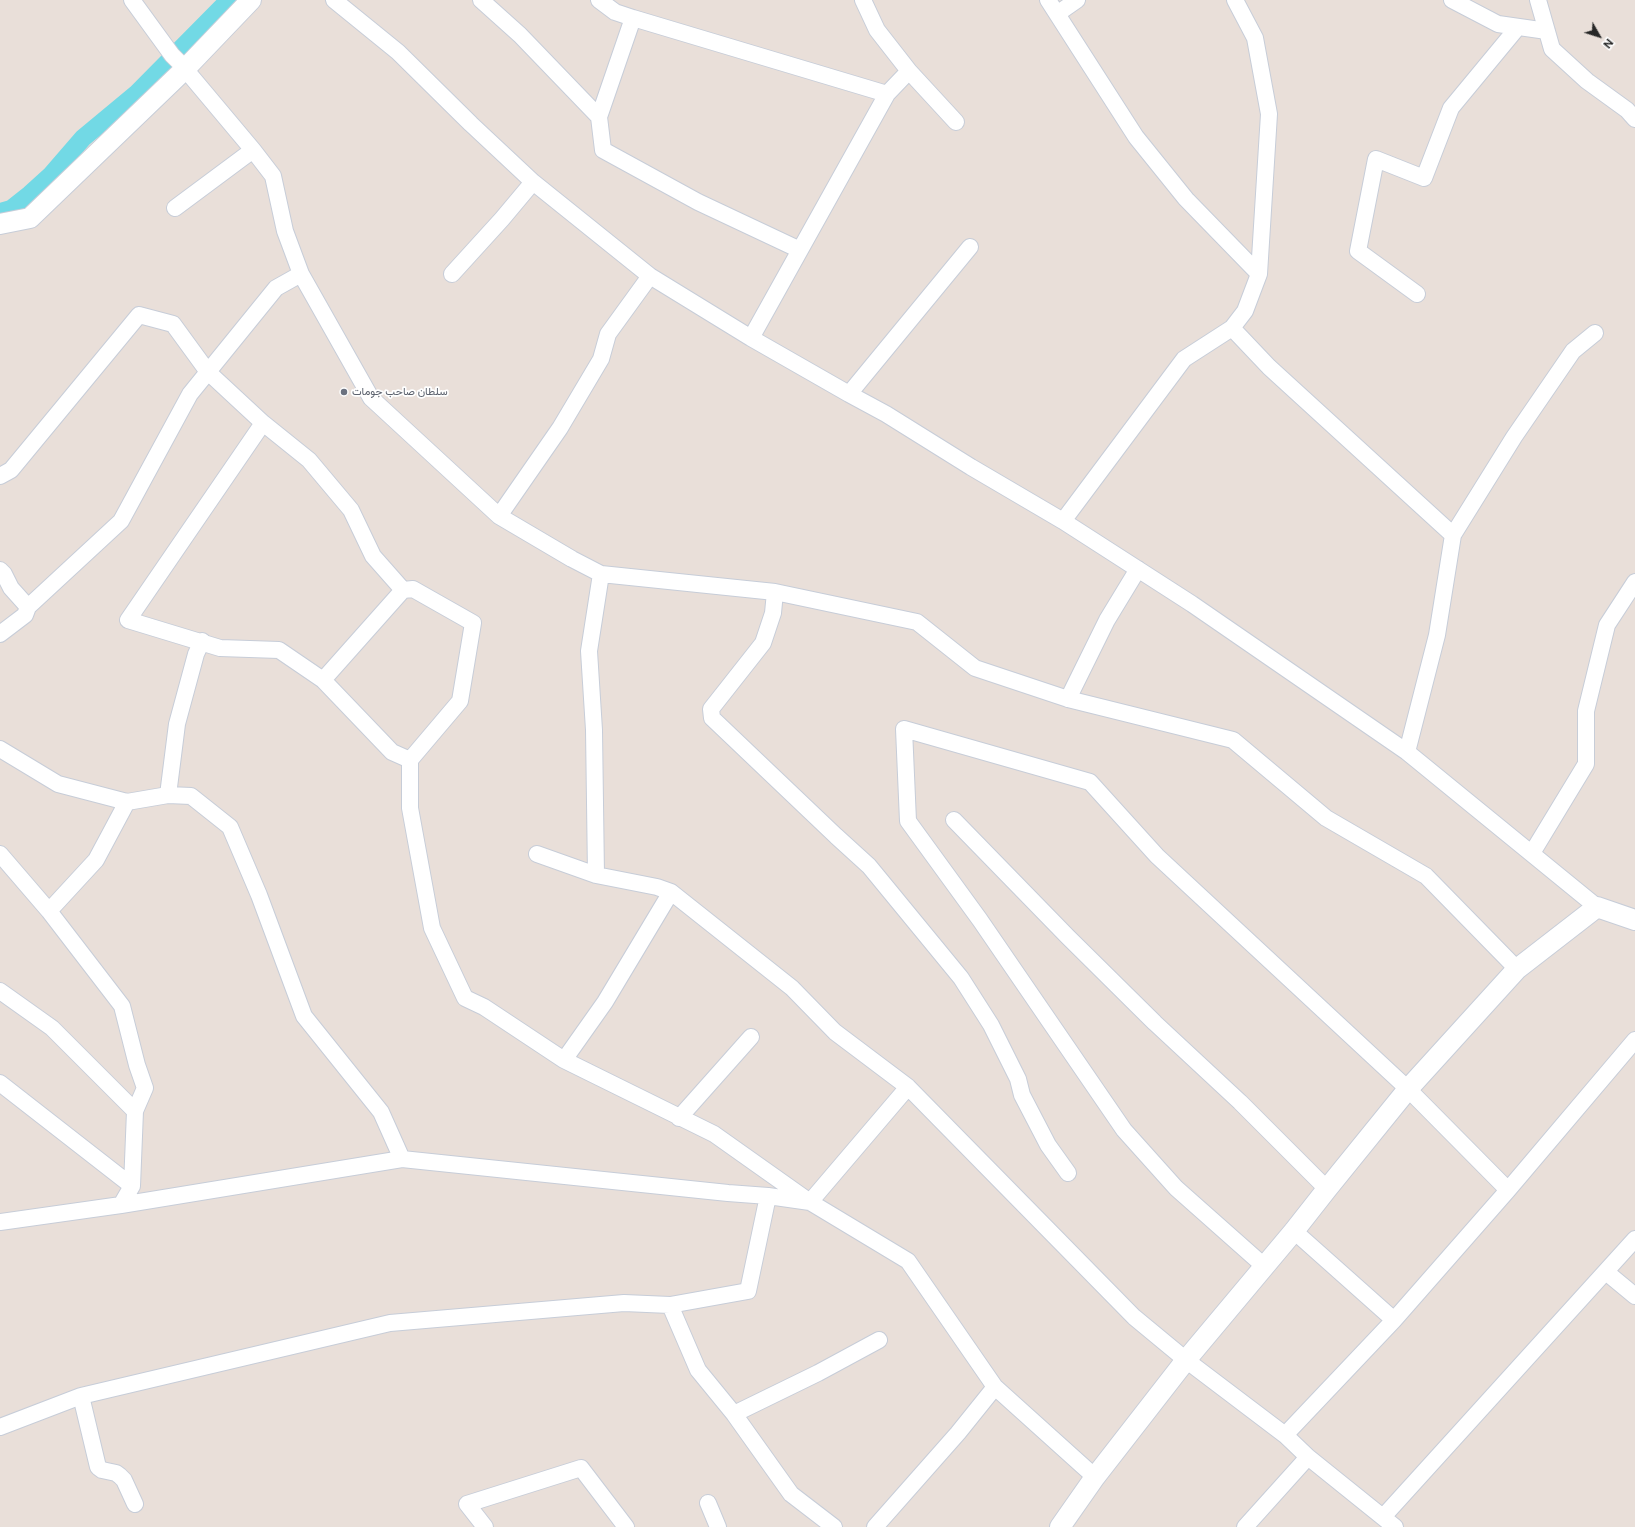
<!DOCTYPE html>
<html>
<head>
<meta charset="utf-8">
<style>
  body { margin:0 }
  #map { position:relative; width:1635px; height:1527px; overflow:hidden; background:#e9dfd9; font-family:"Public Sans",sans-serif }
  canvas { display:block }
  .north { position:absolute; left:1579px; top:16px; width:40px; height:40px; -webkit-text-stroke:3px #fff; paint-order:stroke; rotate:129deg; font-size:11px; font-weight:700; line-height:16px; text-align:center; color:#272727 }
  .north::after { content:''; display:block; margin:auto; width:14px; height:18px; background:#272727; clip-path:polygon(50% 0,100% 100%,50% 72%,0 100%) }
</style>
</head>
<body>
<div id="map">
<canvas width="1635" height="1527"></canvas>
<div class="north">N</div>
</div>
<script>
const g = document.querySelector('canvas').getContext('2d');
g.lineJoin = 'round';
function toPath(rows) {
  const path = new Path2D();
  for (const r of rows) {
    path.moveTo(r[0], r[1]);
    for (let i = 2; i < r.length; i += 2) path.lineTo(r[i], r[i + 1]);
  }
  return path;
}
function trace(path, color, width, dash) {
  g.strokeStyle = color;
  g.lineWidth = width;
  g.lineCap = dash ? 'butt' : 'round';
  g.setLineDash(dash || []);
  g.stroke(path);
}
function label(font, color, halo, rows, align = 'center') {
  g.font = font + ' "Public Sans",Vazirmatn,sans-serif';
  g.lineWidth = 3.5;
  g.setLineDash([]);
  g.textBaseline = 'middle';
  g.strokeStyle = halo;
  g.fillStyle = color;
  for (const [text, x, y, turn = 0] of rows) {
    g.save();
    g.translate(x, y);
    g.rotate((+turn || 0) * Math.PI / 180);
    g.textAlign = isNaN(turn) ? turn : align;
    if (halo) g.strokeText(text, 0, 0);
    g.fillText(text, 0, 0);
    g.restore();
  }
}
const canal = toPath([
  [0,212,11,209,30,194,51,175,83,138,136,94,229,0]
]);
const minor = toPath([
  [132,0,172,55,180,63,253,150,273,176,285,231,301,274,371,398,499,516,572,559,601,574,775,592,917,622,975,668,1068,699,1233,740,1326,818,1426,876,1517,969],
  [334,0,398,52,471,124,533,182,650,276,751,338,849,394,886,414,971,467,1063,521,1192,604,1407,752,1597,907],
  [481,0,520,35,599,117],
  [599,0,615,12,633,18,887,94],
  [863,0,877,30,909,71,956,122],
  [1048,0,1136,137,1186,199,1259,274],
  [1452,0,1498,24,1547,31],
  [1538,0,1552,49,1587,81,1627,110,1635,119],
  [1057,14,1077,0],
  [633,18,599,117,603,150,698,202,800,250],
  [175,208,253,150],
  [452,274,502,219,533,182],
  [1417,294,1358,251,1376,159,1424,178,1451,108,1518,27],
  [1232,328,1269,367,1453,535],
  [751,338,887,94,909,71],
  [849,394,970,247],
  [263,423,128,620,220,648,279,650,323,680,392,752,410,760],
  [0,476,11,470,139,315,173,324,208,372,263,423,309,460,351,510,373,556,403,590,413,589,473,623,460,701,410,760,410,808,432,928,465,998,484,1007,564,1060,714,1134,810,1202,908,1087],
  [499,516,560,428,601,359,608,334,650,276],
  [1063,521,1184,359,1232,328,1245,311,1259,274,1269,114,1255,38,1235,0],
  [0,570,4,574,11,588,28,607],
  [775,592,773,613,763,643,711,709,712,718,836,836,869,866,961,978,991,1025,1018,1079,1022,1095,1048,1145,1068,1173],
  [0,634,25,615,28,607,121,521,190,394,276,288,301,274],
  [323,680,403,590],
  [1068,699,1107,620,1138,569],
  [0,749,58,784,127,802,168,795,191,796,230,827,259,895,304,1016,381,1112,402,1159],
  [1407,752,1437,635,1453,535,1514,437,1573,351,1595,333],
  [168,795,177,724,196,654,202,641],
  [954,820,1068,937,1155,1023,1240,1102,1327,1189],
  [1532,853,1586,764,1586,711,1607,625,1635,582],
  [0,854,49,911,122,1006,137,1065,145,1088,135,1111],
  [537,854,596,875,657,887,671,892,792,988,835,1032,908,1087,1134,1317,1186,1360,1285,1435,1308,1457,1395,1527],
  [596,875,594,730,589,651,601,574],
  [49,911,96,860,127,802],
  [0,991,52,1028,135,1111,132,1186,121,1205],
  [564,1060,605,1002,671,892],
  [0,1083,132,1186],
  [679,1118,751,1037],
  [0,1222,121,1205,402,1159,728,1193,768,1196,810,1202,908,1261,995,1387,1095,1477],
  [1294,1231,1394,1320],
  [1264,1266,1176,1188,1124,1130,980,920,908,821,904,729,1090,782,1157,856,1408,1089,1508,1190],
  [1606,1272,1635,1296],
  [670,1305,698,1370,734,1414,791,1494,834,1527],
  [81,1396,98,1467,102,1470,116,1473,120,1476,124,1480,135,1504],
  [734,1414,818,1373,879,1340],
  [0,1427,81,1396,390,1323,624,1303,670,1305,748,1291,768,1196],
  [1285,1435,1394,1320,1508,1190,1635,1040],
  [708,1503,718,1527],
  [1383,1517,1635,1239],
  [485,1527,467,1504,581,1468,626,1527],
  [875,1527,958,1433,995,1387],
  [1245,1527,1308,1457]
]);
const tertiary = toPath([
  [0,224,30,218,185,69,251,0],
  [1060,1527,1095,1477,1186,1360,1294,1231,1327,1189,1408,1089,1517,969,1597,907,1635,920]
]);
const markers = [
  [344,392,4,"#6b7280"]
];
const worshipNames = [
  ["سلطان صاحب جومات",352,392]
];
trace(canal, '#72d9e5', 18);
trace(minor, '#c7cdd8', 18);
trace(tertiary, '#c7cdd8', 22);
trace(minor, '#fff', 16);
trace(tertiary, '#fff', 20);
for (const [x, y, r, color] of markers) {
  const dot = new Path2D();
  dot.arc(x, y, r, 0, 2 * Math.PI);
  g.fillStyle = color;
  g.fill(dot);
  trace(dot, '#fff', 1.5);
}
label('11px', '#5b616d', '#fff', worshipNames, 'left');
</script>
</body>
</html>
